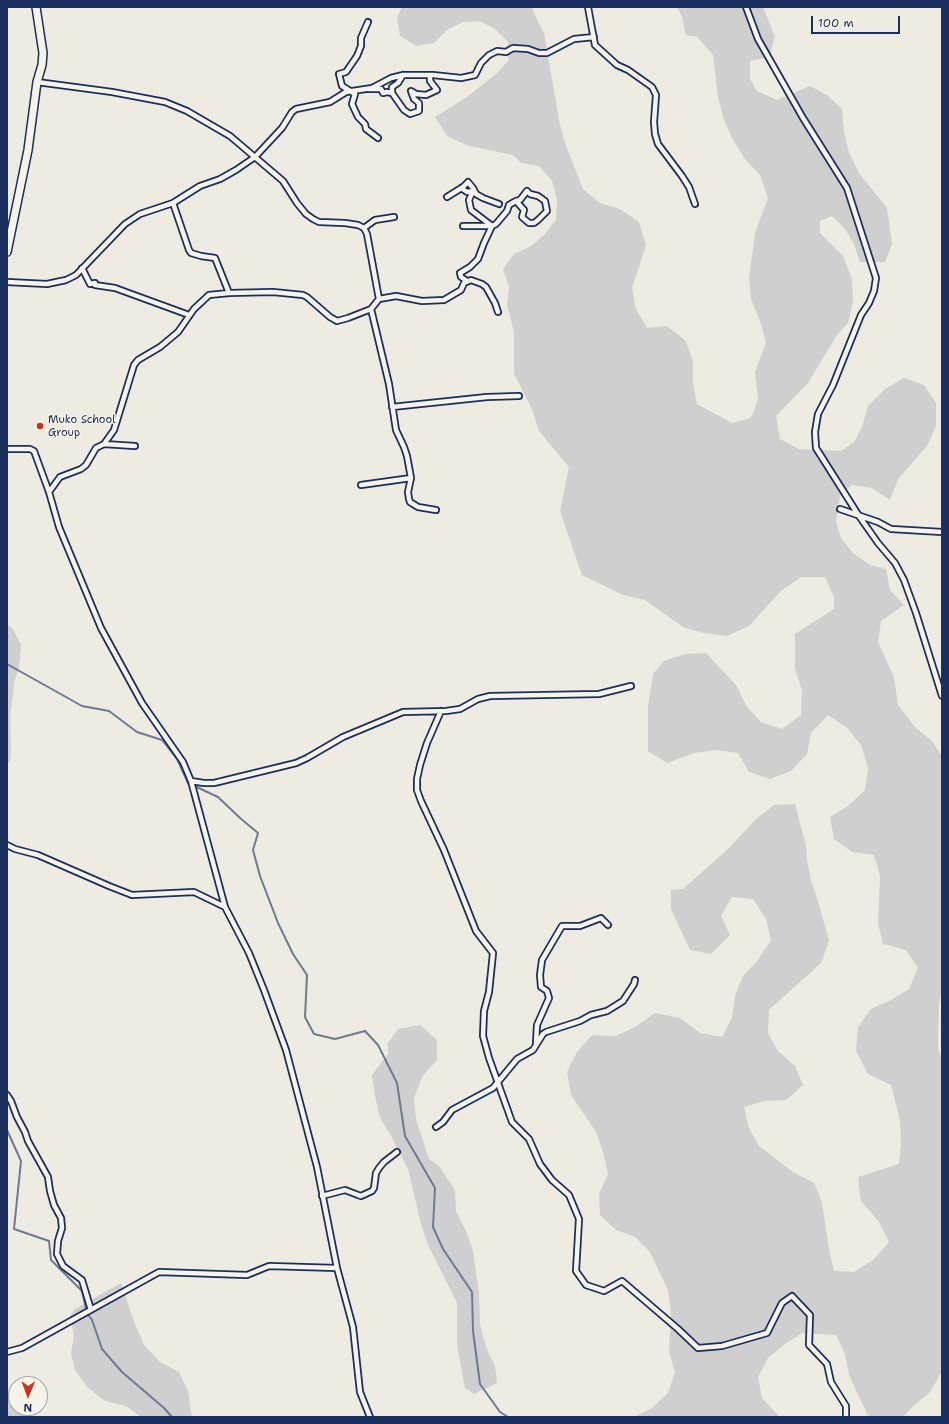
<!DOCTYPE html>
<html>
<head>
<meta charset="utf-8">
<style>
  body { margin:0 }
  #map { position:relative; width:949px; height:1424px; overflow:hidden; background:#eeebe2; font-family:"Shantell Sans",sans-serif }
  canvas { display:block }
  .frame { position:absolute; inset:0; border:8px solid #1b2f5e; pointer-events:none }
  .north { position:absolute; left:8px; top:1376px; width:40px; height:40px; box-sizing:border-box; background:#f7f3e8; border:1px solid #9fa5b1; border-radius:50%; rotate:181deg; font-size:11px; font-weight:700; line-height:16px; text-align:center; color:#1b2f5e }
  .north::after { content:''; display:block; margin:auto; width:14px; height:18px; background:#c8321e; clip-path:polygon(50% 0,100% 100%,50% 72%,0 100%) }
  .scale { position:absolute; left:811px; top:16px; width:89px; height:18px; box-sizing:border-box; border:2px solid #1b2f5e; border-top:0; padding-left:5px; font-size:12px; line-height:14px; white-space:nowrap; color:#1b2f5e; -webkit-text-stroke:3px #f7f3e8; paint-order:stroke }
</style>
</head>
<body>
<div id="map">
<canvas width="949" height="1424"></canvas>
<div class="frame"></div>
<div class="north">N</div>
<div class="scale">100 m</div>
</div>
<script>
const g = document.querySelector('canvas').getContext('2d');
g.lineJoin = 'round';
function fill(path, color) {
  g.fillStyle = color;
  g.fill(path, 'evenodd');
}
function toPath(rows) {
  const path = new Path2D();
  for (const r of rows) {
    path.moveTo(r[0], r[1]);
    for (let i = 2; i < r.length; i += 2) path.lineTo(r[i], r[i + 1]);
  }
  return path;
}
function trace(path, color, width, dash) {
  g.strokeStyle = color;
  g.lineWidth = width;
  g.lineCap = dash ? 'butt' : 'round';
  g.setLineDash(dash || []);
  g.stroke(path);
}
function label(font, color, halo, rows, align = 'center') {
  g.font = font + ' "Shantell Sans",sans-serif';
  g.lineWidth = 3;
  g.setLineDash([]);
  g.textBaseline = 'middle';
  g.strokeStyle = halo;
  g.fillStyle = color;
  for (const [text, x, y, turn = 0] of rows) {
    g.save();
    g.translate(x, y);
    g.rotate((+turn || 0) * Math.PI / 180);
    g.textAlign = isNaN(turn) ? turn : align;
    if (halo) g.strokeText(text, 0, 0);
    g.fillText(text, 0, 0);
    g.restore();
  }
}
const green = toPath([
  [402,7,532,7,534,13,544,33,560,125,566,146,583,189,600,203,620,209,639,222,646,245,632,288,636,309,647,328,667,326,685,340,693,361,693,383,697,404,732,423,751,418,758,400,755,372,766,343,760,321,751,299,749,278,755,233,768,198,760,175,745,159,733,140,724,120,718,98,713,55,697,37,686,35,682,17,677,7,763,7,775,37,769,57,750,61,750,79,757,91,777,100,810,86,827,95,842,109,844,131,849,153,859,173,887,208,892,244,885,262,860,262,854,244,845,229,832,216,820,221,820,233,843,256,852,279,853,301,848,323,837,335,808,383,776,416,780,439,799,449,841,451,854,442,862,427,868,406,885,389,904,378,924,385,936,403,936,426,927,446,898,479,890,500,872,488,852,485,840,496,836,521,841,538,853,553,870,565,886,569,890,590,904,605,881,621,878,642,894,677,898,705,915,727,932,741,942,756,942,991,939,1004,938,1048,942,1060,942,1369,941,1373,930,1392,913,1406,903,1417,870,1417,867,1414,849,1375,845,1354,836,1335,802,1333,785,1344,768,1358,758,1377,762,1398,778,1415,778,1417,634,1417,652,1408,668,1393,675,1372,669,1352,671,1312,668,1290,650,1252,635,1237,616,1230,600,1215,599,1194,608,1174,603,1152,596,1132,571,1095,567,1072,577,1052,592,1035,616,1036,635,1027,655,1013,680,1018,700,1033,722,1037,732,1018,735,996,743,976,758,960,771,940,766,919,753,899,732,897,721,916,730,935,711,954,690,950,671,909,671,890,683,889,728,849,755,820,774,805,795,804,806,845,807,860,811,880,818,901,829,941,821,963,769,1010,768,1033,778,1051,795,1066,803,1085,786,1100,764,1101,744,1107,749,1128,759,1146,793,1172,814,1183,822,1203,829,1249,834,1271,854,1272,873,1260,889,1242,879,1222,861,1201,858,1177,899,1164,901,1143,900,1121,891,1085,868,1074,856,1051,858,1027,871,1009,891,1000,909,989,918,968,906,950,883,944,878,923,880,876,874,855,852,852,834,839,830,817,848,806,865,790,868,768,861,745,847,728,828,715,811,733,807,754,791,771,770,779,749,772,738,753,717,750,694,753,667,763,648,751,648,706,653,674,664,661,685,654,706,653,736,685,747,707,761,722,782,729,801,715,802,690,795,669,795,634,834,609,834,597,825,577,801,577,781,591,749,626,727,636,704,633,683,627,645,600,623,595,582,575,560,511,569,467,539,431,532,409,514,374,514,332,507,305,509,287,503,269,514,254,531,246,545,234,556,219,557,200,552,181,539,166,521,163,513,155,469,146,448,137,435,117,467,97,497,73,508,61,508,42,495,29,480,21,463,22,447,30,434,43,416,46,400,36,397,18],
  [7,624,13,629,21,645,19,667,14,683,13,694,10,716,11,750,10,761,7,765],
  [420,1025,437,1040,437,1060,422,1077,414,1098,416,1119,429,1159,439,1166,455,1190,456,1211,466,1231,473,1251,479,1293,480,1324,487,1350,495,1366,497,1383,474,1394,465,1388,457,1345,457,1303,428,1245,421,1224,408,1169,391,1136,380,1118,375,1096,372,1075,388,1054,388,1043,398,1029],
  [121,1283,135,1324,144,1345,160,1362,179,1372,188,1391,191,1412,193,1417,141,1417,126,1406,105,1401,88,1388,75,1370,71,1353,74,1336,70,1316,75,1309],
  [7,1389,8,1392,16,1403,16,1408,20,1408,27,1417,7,1417]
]);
const stream = toPath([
  [7,664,82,706,109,711,137,732,162,740,177,759,188,783,218,797,240,818,258,833,253,850,260,876,278,923,293,954,307,975,305,1017,314,1034,335,1039,365,1031,378,1045,397,1083,405,1136,435,1188,433,1227,443,1249,472,1292,473,1331,480,1384,500,1412,508,1417],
  [7,1130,21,1161,14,1229,49,1241,51,1260,82,1291,87,1313,92,1320,102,1349,122,1372,164,1408,172,1417]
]);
const street = toPath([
  [588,7,595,45,617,65,628,70,652,87,656,95,654,122,655,134,658,144,682,176,689,187,695,204],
  [746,7,758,39,803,118,847,188,876,278,874,291,869,303,861,315,833,385,818,414,815,432,816,448,859,516,878,543,895,563,904,580,916,613,942,696],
  [368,22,361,38,361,46,357,56,346,72,339,74,342,86,355,94,352,104,358,117,365,124,366,129,378,138],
  [403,75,398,83,392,87,392,93,404,110,410,114,419,111,419,103,414,99,411,91,416,94,426,95,437,90,430,81,430,75],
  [37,82,112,92,165,102,187,111,230,136,276,175,283,181,297,203,306,214,313,219,319,222,345,223,358,225,364,228,367,234,379,299,371,309,348,318,337,321,330,317,307,297,303,295,273,292,229,293,209,295,194,309,178,332,160,347,138,360,134,365,114,430,104,444],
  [369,89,381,89,383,93,387,92,392,93],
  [461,188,467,192,473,191,469,200,471,210,492,226,484,243,478,259,470,267,460,273,461,277,467,281],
  [447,197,463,187,468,182,473,188,476,194,483,198,499,204],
  [173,203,189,250,191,253,201,256,215,258,229,293],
  [463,226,492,226,496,224,507,211,509,205,514,202,516,201,520,200,527,191,530,194,538,196,545,201,547,211,538,220,534,223,529,223,522,217,524,210,516,201],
  [364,228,375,220,394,217],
  [82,268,90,284,95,283,95,285,115,288,189,315],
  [7,282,47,284,66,280,76,275,125,224,140,214,173,203,200,186,220,179,236,170,255,157,282,128,292,112,296,109,330,102,346,92,372,88,391,78,403,75,433,75,461,78,475,75,481,63,489,55,497,51,506,52,513,48,528,49,539,53,547,53,574,39,594,37],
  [379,299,396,296,422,301,444,300,461,290,464,283,471,280,482,284,486,287,495,303,498,312],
  [371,309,389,384,396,430,404,447,407,456,411,478,408,492,409,499,410,502,418,507,436,510],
  [392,407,487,397,519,396],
  [7,449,30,449,34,451,49,492,59,527,101,628,142,703,183,762,191,781,225,907,249,953,264,990,286,1050,317,1167,337,1268,353,1327,360,1392,370,1417],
  [361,485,411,478],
  [49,492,60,477,81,469,86,465,96,448,104,444,135,446],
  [840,509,878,522,891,529,942,532],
  [441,711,427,743,420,765,417,779,417,790,421,801,444,850,476,931,493,953,489,992,484,1011,483,1036,489,1058,512,1122,529,1139,540,1164,552,1180,569,1195,579,1219,576,1271,586,1285,604,1291,622,1281,678,1329,698,1348,722,1346,767,1333,782,1303,792,1296,810,1315,809,1345,827,1364,831,1382,846,1406,846,1417],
  [191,781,204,783,214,783,296,763,307,758,343,737,403,712,446,711,460,709,478,699,490,696,599,694,631,686],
  [7,845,15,849,38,855,109,886,132,895,194,892,225,907],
  [536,1043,537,1025,549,998,547,991,541,987,540,975,542,960,562,926,580,926,601,918,608,925],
  [7,1095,11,1101,17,1117,25,1132,28,1141,48,1177,50,1191,54,1205,61,1218,62,1228,58,1241,57,1254,63,1266,82,1280,91,1310],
  [436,1127,443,1122,452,1110,493,1088,517,1059,533,1050,543,1034,546,1032,580,1021,591,1015,607,1011,623,1001,634,984,635,980],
  [322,1196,345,1190,358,1195,361,1196,372,1191,374,1188,376,1173,379,1168,384,1162,397,1152],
  [7,1352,22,1348,159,1272,247,1275,269,1266,337,1268]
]);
const secondary = toPath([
  [7,252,28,150,37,82,42,65,43,53,36,7]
]);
const markers = [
  [40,426,4,"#c8321e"]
];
const poiNames = [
  ["Muko School",48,420],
  ["Group",48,433]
];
fill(green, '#cfcfcf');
trace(stream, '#6e7992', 2);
trace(street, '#1b2f5e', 8);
trace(secondary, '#1b2f5e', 10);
trace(street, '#f7f3e8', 4.5);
trace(secondary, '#f7f3e8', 7);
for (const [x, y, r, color] of markers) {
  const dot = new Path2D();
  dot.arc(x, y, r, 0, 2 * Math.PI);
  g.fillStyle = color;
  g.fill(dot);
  trace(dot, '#f7f3e8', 1.5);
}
label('11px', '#1b2f5e', '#f7f3e8', poiNames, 'left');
</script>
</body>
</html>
